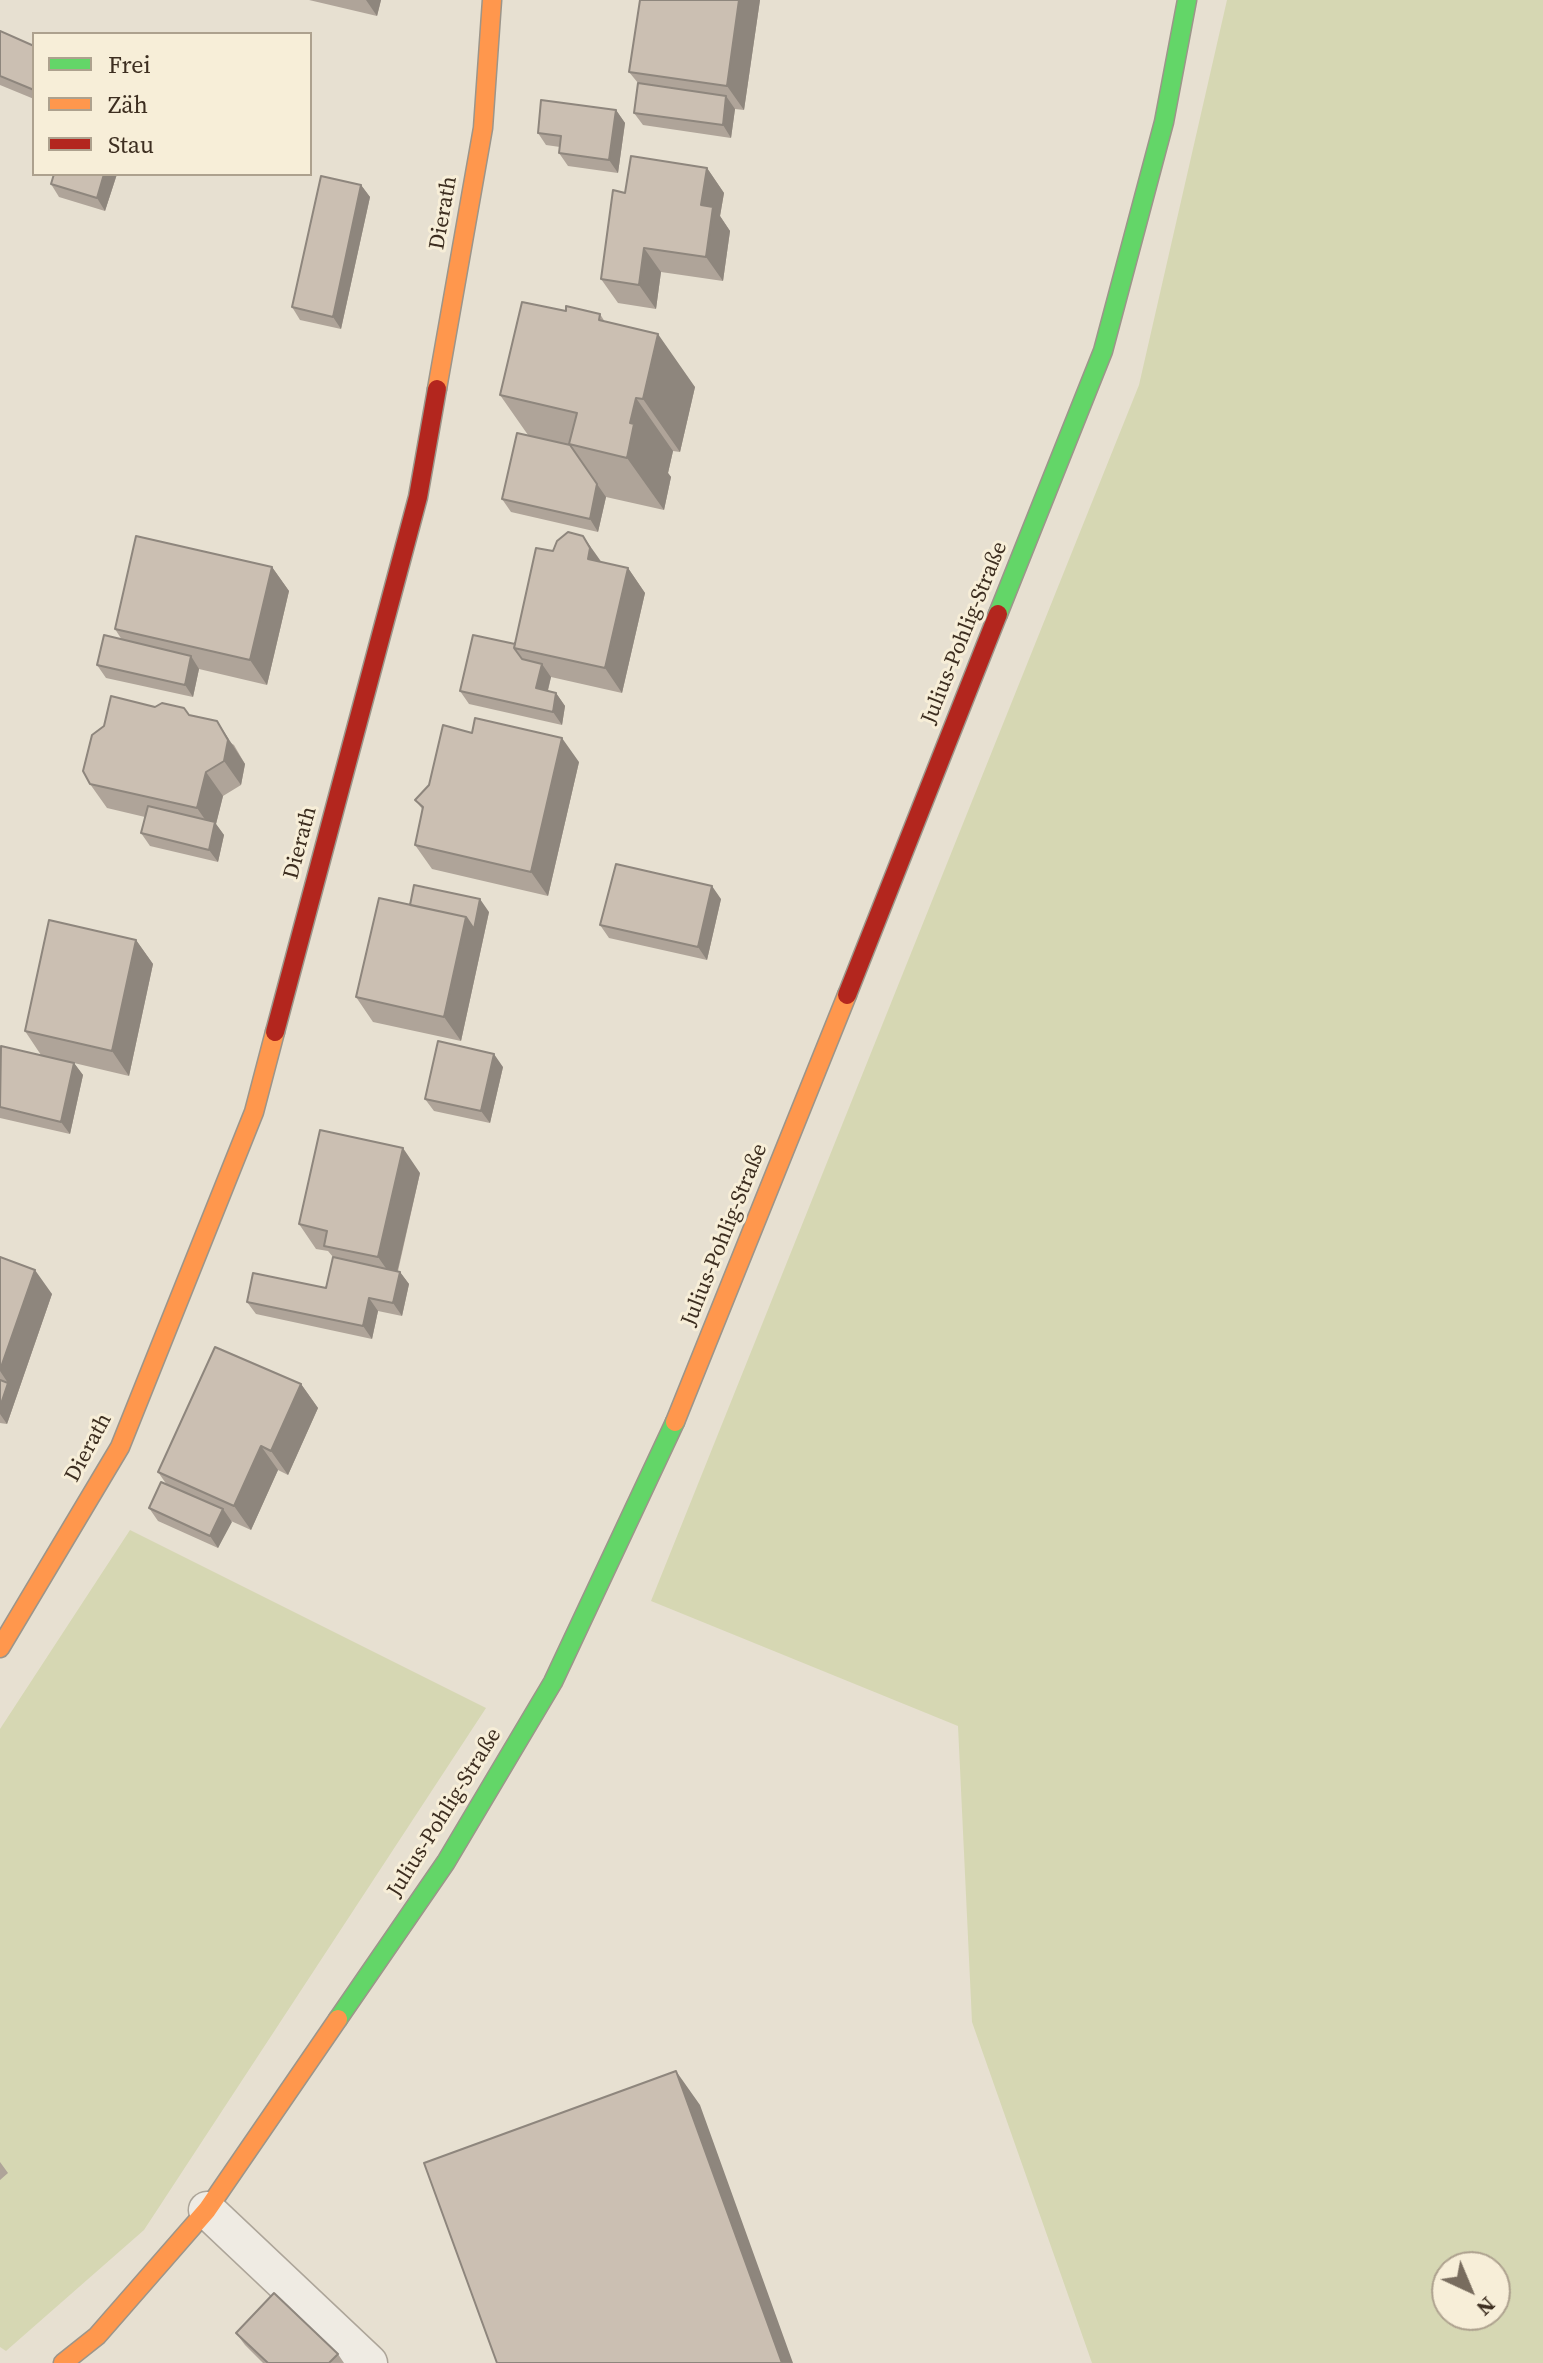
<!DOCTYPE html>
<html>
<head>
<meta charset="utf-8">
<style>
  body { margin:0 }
  #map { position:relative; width:1543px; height:2363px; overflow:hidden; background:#e7e0d1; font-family:"Source Serif 4",serif }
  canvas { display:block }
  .legend { position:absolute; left:32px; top:32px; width:280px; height:144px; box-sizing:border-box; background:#f7eed8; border:2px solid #ada18e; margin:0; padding:10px 14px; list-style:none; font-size:24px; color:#3d2e20 }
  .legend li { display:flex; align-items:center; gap:16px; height:40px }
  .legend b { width:40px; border:2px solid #ada18e }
  .north { position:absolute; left:1431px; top:2251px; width:80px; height:80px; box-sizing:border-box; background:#f7eed8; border:2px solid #ada18e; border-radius:50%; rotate:136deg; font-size:22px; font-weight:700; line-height:32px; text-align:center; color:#3d2e20 }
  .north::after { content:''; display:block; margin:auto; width:28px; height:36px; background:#786c5e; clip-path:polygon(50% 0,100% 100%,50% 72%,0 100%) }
</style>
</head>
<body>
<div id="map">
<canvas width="1543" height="2363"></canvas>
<ul class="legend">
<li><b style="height:10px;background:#63d668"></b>Frei</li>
<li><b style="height:10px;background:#ff974d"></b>Zäh</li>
<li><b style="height:10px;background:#b3261e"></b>Stau</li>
</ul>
<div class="north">N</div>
</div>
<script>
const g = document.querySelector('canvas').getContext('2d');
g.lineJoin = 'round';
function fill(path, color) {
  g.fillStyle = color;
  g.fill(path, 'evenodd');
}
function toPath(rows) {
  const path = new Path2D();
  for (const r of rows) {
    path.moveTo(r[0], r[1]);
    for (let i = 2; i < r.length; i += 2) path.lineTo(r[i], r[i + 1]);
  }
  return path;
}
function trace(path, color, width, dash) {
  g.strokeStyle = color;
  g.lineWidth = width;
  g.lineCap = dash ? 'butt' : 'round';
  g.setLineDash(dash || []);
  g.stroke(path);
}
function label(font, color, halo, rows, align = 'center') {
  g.font = font + ' "Source Serif 4",serif';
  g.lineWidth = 6;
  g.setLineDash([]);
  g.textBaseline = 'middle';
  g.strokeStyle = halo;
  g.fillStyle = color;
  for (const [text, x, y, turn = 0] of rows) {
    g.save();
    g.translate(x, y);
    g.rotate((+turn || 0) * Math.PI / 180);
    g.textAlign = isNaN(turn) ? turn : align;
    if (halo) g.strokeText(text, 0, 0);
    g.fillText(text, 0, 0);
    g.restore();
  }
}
const green = toPath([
  [1227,0,1543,0,1543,2363,1092,2363,972,2022,958,1726,651,1601,1139,385],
  [1447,2267,1495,2267,1495,2315,1447,2315],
  [130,1530,486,1708,144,2230,6,2351,0,2347,0,1729]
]);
const lane = toPath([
  [207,2210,369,2363]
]);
const fast = toPath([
  [998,614,1103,351,1164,122,1187,0],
  [338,2019,446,1862,553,1682,675,1422]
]);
const slow = toPath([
  [437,389,483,128,492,0],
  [675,1422,847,995],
  [0,1648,120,1447,254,1112,275,1032],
  [63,2363,97,2336,207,2210,338,2019]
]);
const jam = toPath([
  [847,995,998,614],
  [275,1032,418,497,437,389]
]);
const wall = toPath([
  [309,0,381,0,377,16],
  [640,0,760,0,744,110,735,109,731,138,643,125,634,113,638,83,629,72],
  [0,31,34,46,34,99,0,85],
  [616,110,625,123,618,173,568,166,559,153,560,147,546,145,538,133],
  [707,168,724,193,720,216,730,231,723,281,661,272,656,309,618,303,601,279,625,193],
  [54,174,117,174,105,211,59,197,51,184],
  [361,185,370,197,341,329,300,320,292,307],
  [566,311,600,314,605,322,695,387,680,452,673,451,668,473,671,477,664,510,606,497,598,532,511,512,502,499,528,435,500,395],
  [601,562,628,568,645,593,622,693,551,677,548,691,556,693,565,706,562,725,469,704,460,691,515,644],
  [272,567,289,591,267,685,199,669,193,697,106,678,97,665,122,640,115,629],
  [189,715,234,745,245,764,241,785,223,796,216,824,224,835,218,862,150,846,141,833,145,817,107,808,90,784],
  [579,762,548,896,432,869,415,845,423,810,415,800],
  [721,899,707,960,609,938,600,925],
  [410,905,489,912,461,1041,373,1022,356,997],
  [136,940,153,964,129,1076,74,1063,83,1075,70,1134,0,1118,0,1051,41,1055,25,1031],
  [503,1067,490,1123,434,1111,425,1099],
  [420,1173,398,1271,400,1272,409,1284,402,1316,378,1311,372,1339,256,1314,247,1302,326,1288,333,1257,328,1251,316,1249,299,1224],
  [0,1257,52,1294,7,1424,0,1423],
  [301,1384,318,1408,288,1475,278,1470,251,1530,231,1521,218,1548,158,1521,149,1508,167,1485,158,1472],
  [0,2162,8,2173,0,2180],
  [236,2333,338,2354,344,2363,263,2363,245,2345]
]);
const shadedWall = toPath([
  [366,0,381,0,377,16],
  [739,0,760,0,744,110,727,86],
  [726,96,735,109,731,138,723,125],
  [616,110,625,123,618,173,609,160],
  [707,168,724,193,720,216,730,231,723,281,706,257,701,205],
  [104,174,117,174,105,211,97,198],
  [361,185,370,197,341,329,333,317],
  [644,248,661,272,656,309,639,285],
  [658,334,695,387,680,452,643,399],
  [636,398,673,451,668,473,671,477,664,510,627,458,630,423],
  [597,484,606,497,598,532,590,519],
  [583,536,600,560,607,572,588,559],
  [272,567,289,591,267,685,250,660],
  [628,568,645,593,622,693,605,668],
  [191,656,199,669,193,697,185,685],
  [542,664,551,677,545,701,536,688],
  [556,693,565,706,562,725,553,712],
  [217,721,245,764,241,785,224,761],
  [562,738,579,762,548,896,531,872],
  [206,772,223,796,216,824,224,835,218,862,209,850,213,831,197,808],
  [712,886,721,899,707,960,698,947],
  [480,899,489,912,461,1041,444,1017,466,917],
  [136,940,153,964,129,1076,112,1051],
  [494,1054,503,1067,490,1123,481,1111],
  [74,1063,83,1075,70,1134,61,1122],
  [403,1148,420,1173,395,1281,378,1257],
  [35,1270,52,1294,7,1424,0,1414,0,1407,8,1383,0,1371],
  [400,1272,409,1284,402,1316,393,1303],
  [369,1298,378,1311,372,1339,363,1326],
  [301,1384,318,1408,288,1475,271,1451],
  [261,1446,278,1470,251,1530,234,1506],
  [223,1509,232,1522,218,1548,210,1536],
  [676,2071,700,2105,793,2363,782,2363]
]);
const building = toPath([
  [640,0,739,0,727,86,629,72,640,0],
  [0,31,34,46,34,90,0,76,0,31],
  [638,83,726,96,723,125,634,113,638,83],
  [541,100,616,110,609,160,559,153,561,136,538,133,541,100],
  [631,156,707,168,701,205,713,207,706,257,644,248,639,285,601,279,613,190,625,193,631,156],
  [54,174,104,174,97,198,51,184,54,174],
  [321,176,361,185,333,317,292,307,321,176],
  [522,302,566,311,566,306,600,314,599,320,658,334,643,399,636,398,630,423,634,424,627,458,569,444,577,413,500,395,522,302],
  [517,433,570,445,597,484,590,519,502,499,517,433],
  [568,532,583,536,590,548,588,559,628,568,605,668,514,648,536,548,553,551,557,541,568,532],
  [136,536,272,567,250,660,115,629,136,536],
  [104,635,191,656,185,685,97,665,104,635],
  [473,635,515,644,514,648,522,659,542,664,536,688,556,693,553,712,460,691,473,635],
  [111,696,155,707,162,703,184,708,189,715,217,721,228,740,224,761,206,772,197,808,90,784,83,771,92,735,104,726,111,696],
  [475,718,562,738,531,872,415,845,423,807,415,800,429,785,443,725,472,733,475,718],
  [148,806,215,822,209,850,141,833,148,806],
  [616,864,712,886,698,947,600,925,616,864],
  [414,885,480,899,474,929,466,917,410,905,414,885],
  [379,898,466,917,444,1017,356,997,379,898],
  [49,920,136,940,112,1051,25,1031,49,920],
  [438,1041,494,1054,481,1111,425,1099,438,1041],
  [1,1046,74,1063,61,1122,0,1107,1,1046],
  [320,1130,403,1148,378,1257,324,1246,327,1231,299,1224,320,1130],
  [0,1257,35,1270,0,1370,0,1257],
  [333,1257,400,1272,393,1303,369,1298,363,1326,247,1302,253,1273,326,1288,333,1257],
  [215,1347,301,1384,271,1451,261,1446,234,1506,158,1472,215,1347],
  [0,1380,8,1383,0,1407,0,1380],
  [161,1482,223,1509,210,1536,149,1508,161,1482],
  [676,2071,782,2363,497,2363,424,2163,676,2071],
  [274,2293,338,2354,329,2363,268,2363,236,2333,274,2293]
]);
const streetNames = [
  ["Dierath",444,213,-80],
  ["Julius-Pohlig-Straße",965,633,-68],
  ["Dierath",301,843,-75],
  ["Julius-Pohlig-Straße",725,1235,-68],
  ["Dierath",89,1448,-62],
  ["Julius-Pohlig-Straße",445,1813,-58]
];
fill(green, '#d6d7b3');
trace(lane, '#ada599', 39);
trace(fast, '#9c958a', 21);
trace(slow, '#9c958a', 21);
trace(jam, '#9c958a', 21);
trace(lane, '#efebe3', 36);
trace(fast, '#63d668', 18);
trace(slow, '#ff974d', 18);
trace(jam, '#b3261e', 18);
fill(wall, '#afa499');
fill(shadedWall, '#8e867d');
fill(building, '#cbbfb2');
trace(building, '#8e867d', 2);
label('22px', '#3d2e20', '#f7eed8', streetNames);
</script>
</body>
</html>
